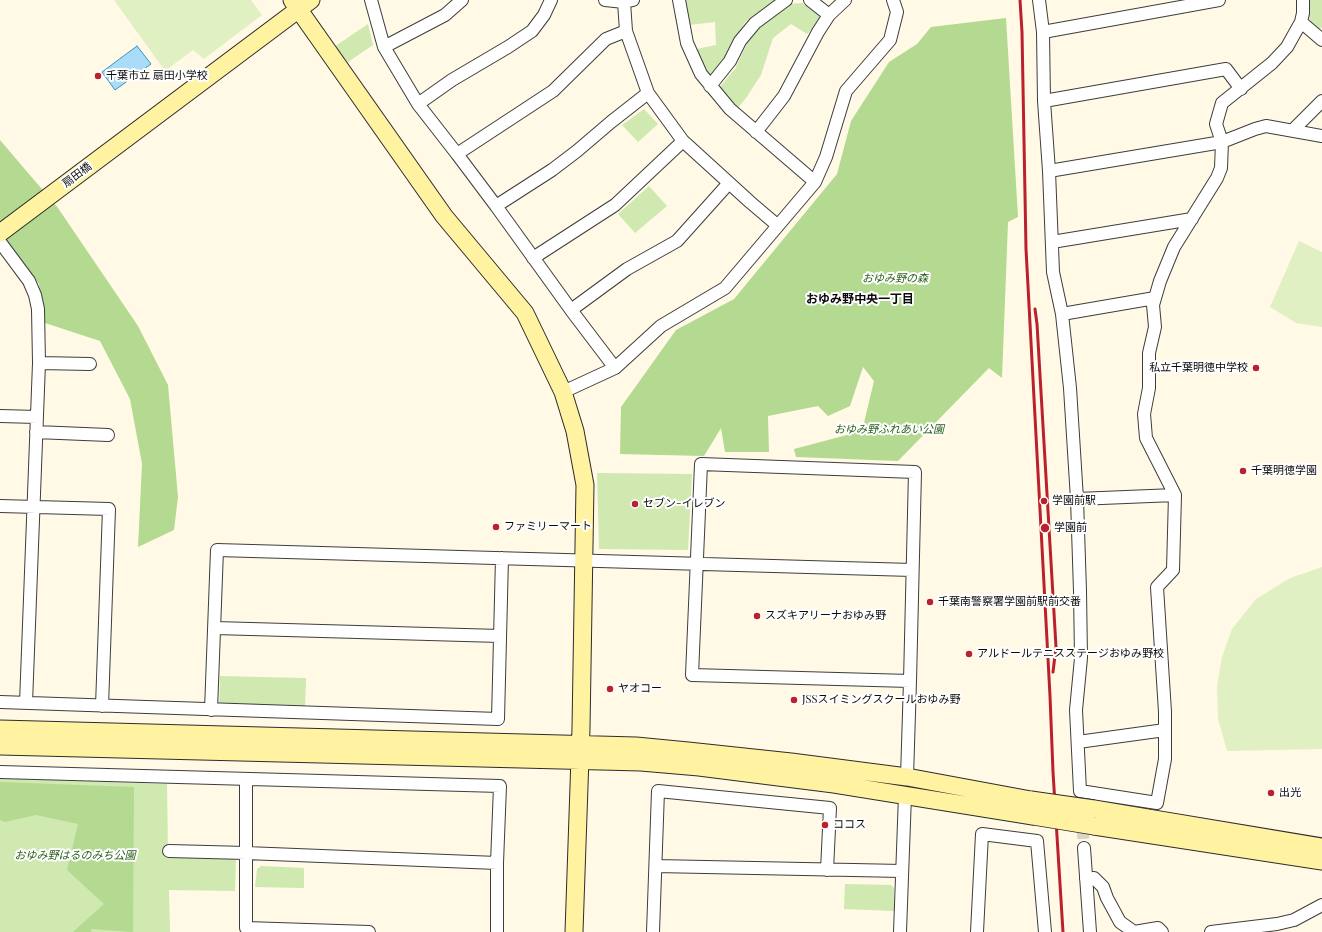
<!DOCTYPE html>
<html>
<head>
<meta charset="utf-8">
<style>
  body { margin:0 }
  canvas { display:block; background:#fff9e6 }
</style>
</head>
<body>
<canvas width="1322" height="932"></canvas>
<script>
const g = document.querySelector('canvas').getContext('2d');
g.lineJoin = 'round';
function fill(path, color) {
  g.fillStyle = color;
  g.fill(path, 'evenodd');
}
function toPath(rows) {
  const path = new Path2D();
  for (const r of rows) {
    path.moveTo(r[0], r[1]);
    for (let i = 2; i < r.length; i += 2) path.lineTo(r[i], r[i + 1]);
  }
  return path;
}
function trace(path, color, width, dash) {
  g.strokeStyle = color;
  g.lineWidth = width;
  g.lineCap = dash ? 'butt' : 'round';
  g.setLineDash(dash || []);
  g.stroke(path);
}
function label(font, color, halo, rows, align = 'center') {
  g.font = font + ' "Playfair Display","Noto Sans JP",serif';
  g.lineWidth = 4;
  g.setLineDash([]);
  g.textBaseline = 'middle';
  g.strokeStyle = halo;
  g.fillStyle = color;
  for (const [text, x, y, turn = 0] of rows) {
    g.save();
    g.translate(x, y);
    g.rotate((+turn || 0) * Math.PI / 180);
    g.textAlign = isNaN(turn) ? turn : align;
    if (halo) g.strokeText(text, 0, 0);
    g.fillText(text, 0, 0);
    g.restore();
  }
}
const green = toPath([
  [686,0,776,0,745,22,724,61,709,77,701,62,697,49,716,45,715,22,689,25,684,4],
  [1307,0,1322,0,1322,27,1319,30,1310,23],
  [802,3,819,15,820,21,807,34,791,24,773,38,761,75,746,98,736,110,718,89,735,69,750,37,762,24,788,4],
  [368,24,373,45,348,62,334,47],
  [644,109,658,124,638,142,622,125],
  [649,186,667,206,635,233,618,214],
  [597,473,692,474,688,550,599,549],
  [220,676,306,678,305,711,219,709],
  [0,778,167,784,168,854,236,858,235,891,169,890,170,932,0,932],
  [261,866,304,868,304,888,255,887,257,869],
  [845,884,891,885,894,888,894,911,844,909]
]);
const forest = toPath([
  [1006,18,1018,217,1008,222,1002,378,989,368,898,461,796,457,794,449,862,431,874,381,863,367,850,406,828,416,818,406,768,416,769,452,725,452,721,428,704,456,620,454,621,407,676,330,734,299,837,174,851,121,889,62,917,44,931,27],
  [0,140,58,208,138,326,168,385,178,497,174,530,138,547,142,464,130,399,100,341,45,323,39,284,0,231],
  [0,782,134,787,133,932,91,929,91,932,73,932,104,904,67,870,78,824,36,815,5,822,0,820]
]);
const pitch = toPath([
  [114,0,251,0,262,15,204,59,193,50,165,71],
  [1299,241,1322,252,1322,327,1296,323,1270,307],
  [1322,567,1322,749,1227,751,1218,719,1217,686,1222,657,1232,629,1256,599,1290,578]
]);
const water = toPath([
  [137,46,151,64,115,90,102,72,137,46]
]);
const streetTunnel = toPath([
  [1080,791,1084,848]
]);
const street = toPath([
  [371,0,384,47,418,104,457,154],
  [605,0,624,2,633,0],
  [679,0,687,43,701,74,730,109,815,182],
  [810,0,829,15],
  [1039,0,1043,32,1044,101,1049,171,1053,272,1062,314,1070,388,1077,499,1080,591,1081,658,1076,710,1080,791,1157,803,1165,759,1165,712,1157,587,1173,570,1175,495,1146,438,1144,414,1149,388,1149,353,1155,327,1153,305,1160,281,1174,247,1217,178,1221,168,1222,142,1216,124,1222,103,1272,63,1287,47,1301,22,1303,13,1303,0],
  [624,2,626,31,648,93,683,141,750,202,777,225],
  [1301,22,1322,40],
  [1043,32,1219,0],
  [384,47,445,15,462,0],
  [710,86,730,61,740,41,755,23,786,0],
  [1044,101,1226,69,1241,89],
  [418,104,452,80,508,47,532,31,544,15,551,0],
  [1293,130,1322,101],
  [756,132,784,96,818,32,829,15,845,0],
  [1049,171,1222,142,1255,129,1266,126,1322,136],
  [496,206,457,154,553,91,606,39,626,31],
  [0,242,29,281,35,295,38,309,39,363,26,703],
  [1052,242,1192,219],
  [533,258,615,205,683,141],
  [571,310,627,269,677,241,729,183],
  [1062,314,1155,298],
  [39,363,90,364],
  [615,368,571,310,496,206,552,170,577,151,611,122,648,93],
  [563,392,615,368,661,326,725,288,815,182,826,157,846,91,890,40,897,12,893,0],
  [0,416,37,417],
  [36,432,108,435],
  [1077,499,1175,495],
  [0,506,109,509,102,706],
  [215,628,500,636],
  [0,702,498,719,502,558],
  [211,710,217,550,912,570],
  [1078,742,1165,730],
  [0,772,500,786,497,863,246,853,169,851],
  [907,777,910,681,915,472,701,464,692,675,910,681],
  [246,779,246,928,369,932],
  [1084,848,1090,932],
  [497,863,497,932],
  [656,866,902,871],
  [1086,879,1094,878,1103,887,1107,898,1120,922,1134,932,1158,928,1162,932],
  [653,932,658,791,830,808,827,870],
  [900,932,905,795],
  [977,932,982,834,1037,841,1045,932],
  [1211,932,1277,924,1294,920,1322,905]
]);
const secondary = toPath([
  [292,0,444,216,525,313,563,392,575,431,585,485,581,728,574,932],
  [0,233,311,0],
  [0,729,636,746,688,751,791,762,907,777,1031,800],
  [0,746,641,762,699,767,834,784,1033,816],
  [1094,809,1322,847],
  [1094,826,1322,861]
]);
const rail = toPath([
  [1020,0,1022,32,1026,249,1050,696,1053,772,1063,932],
  [1035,309,1037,324,1056,647,1053,672]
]);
const secondaryBridge = toPath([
  [1031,800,1094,809],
  [1033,816,1094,826]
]);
const markers = [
  [98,76,4,"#bb212c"],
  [1256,368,4,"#bb212c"],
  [1243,471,4,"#bb212c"],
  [1044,501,4,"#bb212c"],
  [635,504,4,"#bb212c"],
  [496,527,4,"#bb212c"],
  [1045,528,5,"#bb212c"],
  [930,602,4,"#bb212c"],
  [757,616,4,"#bb212c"],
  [969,654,4,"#bb212c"],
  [610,689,4,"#bb212c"],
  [794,700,4,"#bb212c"],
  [1271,793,4,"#bb212c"],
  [825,825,4,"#bb212c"]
];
const poiNames = [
  ["千葉市立 扇田小学校",106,76],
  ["私立千葉明徳中学校",1248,368,"right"],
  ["千葉明徳学園",1251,471],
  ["学園前駅",1052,501],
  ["セブン-イレブン",643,504],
  ["ファミリーマート",504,527],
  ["学園前",1054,528],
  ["千葉南警察署学園前駅前交番",938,602],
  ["スズキアリーナおゆみ野",765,616],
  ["アルドールテニスステージおゆみ野校",977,654],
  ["ヤオコー",618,689],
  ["JSSスイミングスクールおゆみ野",802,700],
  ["出光",1279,793],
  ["ココス",833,825]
];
const streetNames = [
  ["扇田橋",77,175,-37]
];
const parkNames = [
  ["おゆみ野の森",895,279],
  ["おゆみ野ふれあい公園",889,430],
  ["おゆみ野はるのみち公園",75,856]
];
const neighbourhoodNames = [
  ["おゆみ野中央一丁目",860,299]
];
fill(green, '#cfe9b1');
fill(forest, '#b3da90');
fill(pitch, '#e1f0c3');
fill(water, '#aadcf7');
trace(water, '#3094cf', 1);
trace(streetTunnel, '#dad5c5', 12, [12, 6]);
trace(street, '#3d3d3d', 14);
trace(secondary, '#2c2c2c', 19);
trace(street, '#fff', 12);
trace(secondary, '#fff2a1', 17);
trace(rail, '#bb212c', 3);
trace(secondaryBridge, '#2c2c2c', 19, []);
trace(secondaryBridge, '#fff2a1', 17);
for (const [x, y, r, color] of markers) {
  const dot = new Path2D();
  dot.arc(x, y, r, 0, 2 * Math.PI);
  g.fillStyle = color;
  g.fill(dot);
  trace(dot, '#fff', 1.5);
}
label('11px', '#0a0a0a', '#fff', poiNames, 'left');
label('11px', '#0a0a0a', '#fff', streetNames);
label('italic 11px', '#2b611a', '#fff', parkNames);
label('bold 12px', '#0a0a0a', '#fff', neighbourhoodNames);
</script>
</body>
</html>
